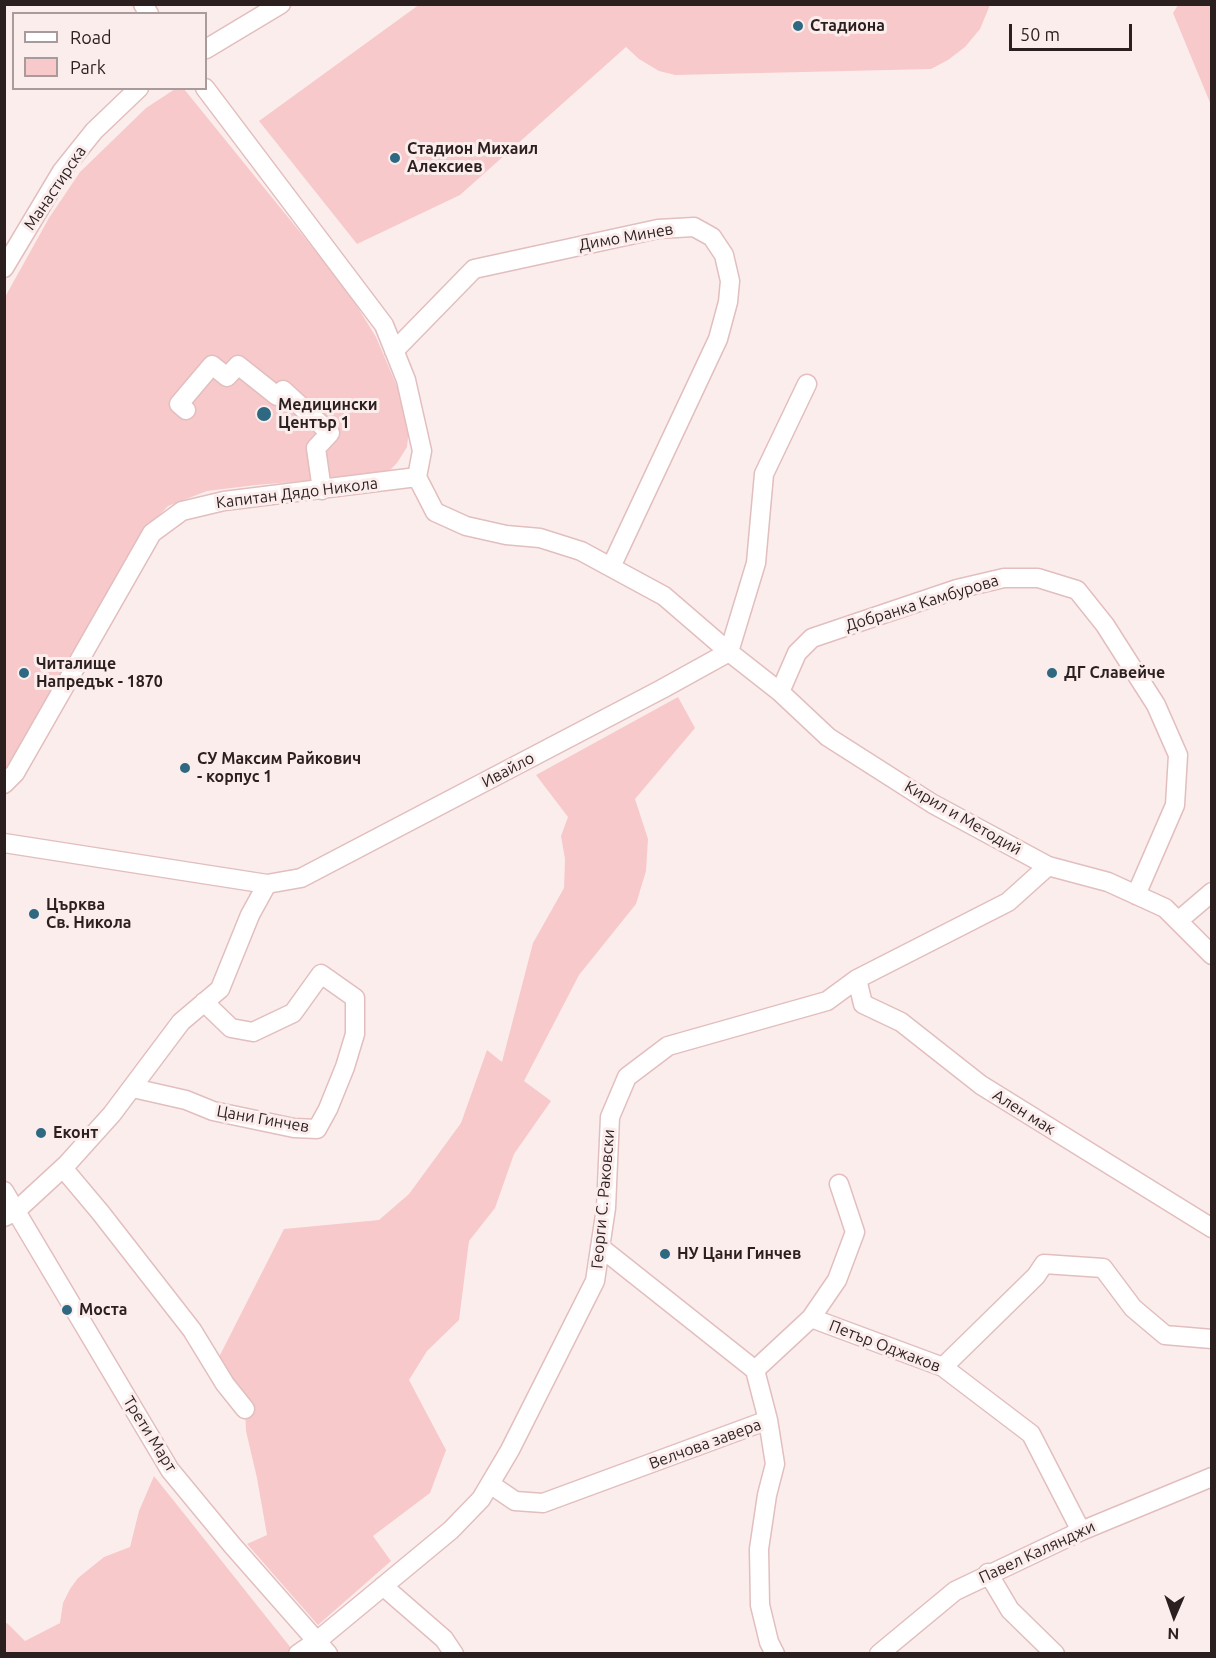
<!DOCTYPE html>
<html>
<head>
<meta charset="utf-8">
<style>
  body { margin:0 }
  #map { position:relative; width:1216px; height:1658px; overflow:hidden; background:#fceded; font-family:Ubuntu,sans-serif }
  canvas { display:block }
  .frame { position:absolute; inset:0; border:6px solid #2c1f1f; pointer-events:none }
  .legend { position:absolute; left:12px; top:12px; width:195px; height:78px; box-sizing:border-box; background:#fceded; border:2px solid #a99b9b; margin:0; padding:8px 10px; list-style:none; font-size:18px; color:#2c1f1f }
  .legend li { display:flex; align-items:center; gap:12px; height:30px }
  .legend b { width:30px; border:2px solid #a99b9b }
  .north { position:absolute; left:1144px; top:1586px; width:60px; height:60px; -webkit-text-stroke:4px #fceded; paint-order:stroke; rotate:182deg; font-size:16px; font-weight:700; line-height:24px; text-align:center; color:#2c1f1f }
  .north::after { content:''; display:block; margin:auto; width:21px; height:27px; background:#2c1f1f; clip-path:polygon(50% 0,100% 100%,50% 72%,0 100%) }
  .scale { position:absolute; left:1009px; top:24px; width:123px; height:27px; box-sizing:border-box; border:3px solid #2c1f1f; border-top:0; padding-left:8px; font-size:18px; line-height:21px; white-space:nowrap; color:#2c1f1f; -webkit-text-stroke:4px #fceded; paint-order:stroke }
</style>
</head>
<body>
<div id="map">
<canvas width="1216" height="1658"></canvas>
<div class="frame"></div>
<ul class="legend">
<li><b style="height:8px;background:#fff"></b>Road</li>
<li><b style="height:16px;background:#f7c9ca"></b>Park</li>
</ul>
<div class="north">N</div>
<div class="scale">50 m</div>
</div>
<script>
const g = document.querySelector('canvas').getContext('2d');
g.lineJoin = 'round';
function fill(path, color) {
  g.fillStyle = color;
  g.fill(path, 'evenodd');
}
function toPath(rows) {
  const path = new Path2D();
  for (const r of rows) {
    path.moveTo(r[0], r[1]);
    for (let i = 2; i < r.length; i += 2) path.lineTo(r[i], r[i + 1]);
  }
  return path;
}
function trace(path, color, width, dash) {
  g.strokeStyle = color;
  g.lineWidth = width;
  g.lineCap = dash ? 'butt' : 'round';
  g.setLineDash(dash || []);
  g.stroke(path);
}
function label(font, color, halo, rows, align = 'center') {
  g.font = font + ' Ubuntu,sans-serif';
  g.lineWidth = 6;
  g.setLineDash([]);
  g.textBaseline = 'middle';
  g.strokeStyle = halo;
  g.fillStyle = color;
  for (const [text, x, y, turn = 0] of rows) {
    g.save();
    g.translate(x, y);
    g.rotate((+turn || 0) * Math.PI / 180);
    g.textAlign = isNaN(turn) ? turn : align;
    if (halo) g.strokeText(text, 0, 0);
    g.fillText(text, 0, 0);
    g.restore();
  }
}
const green = toPath([
  [420,4,990,4,990,5,980,29,965,47,948,60,931,69,675,75,659,71,639,59,626,47,460,195,357,244,259,121],
  [1178,5,1211,5,1211,105,1173,13],
  [175,89,184,89,330,269,352,298,376,337,399,391,409,429,407,447,397,463,386,474,256,485,207,491,168,506,148,527,5,784,5,297,49,218,80,172,146,108],
  [678,697,695,728,635,799,648,839,646,871,636,904,579,975,524,1081,551,1101,514,1154,495,1208,469,1241,459,1320,427,1351,409,1380,446,1450,430,1493,373,1536,391,1561,318,1625,247,1544,267,1535,257,1478,246,1431,245,1406,218,1359,284,1229,379,1220,409,1194,461,1123,487,1050,502,1062,533,943,564,888,565,859,561,836,568,817,536,775],
  [154,1476,295,1653,5,1653,4,1625,7,1623,25,1641,60,1623,63,1603,70,1589,78,1578,104,1557,130,1547,139,1511]
]);
const minor = toPath([
  [143,4,149,14],
  [206,49,281,4],
  [205,88,384,325,406,380,422,451,417,477,435,512,466,526,506,535,540,538,581,551,664,596,729,652,780,692,828,737,933,804,1048,866,1108,882,1165,908,1212,955],
  [4,268,62,171,94,131,139,88],
  [394,351,474,269,658,229,694,227,712,237,724,255,730,281,728,302,718,339,611,567],
  [186,410,179,404,212,365,227,377,238,365,277,396,283,390,330,433,316,448,322,490],
  [780,692,797,653,812,638,957,589,1004,578,1038,578,1077,590,1105,625,1156,705,1178,755,1175,805,1136,895],
  [4,784,15,773,152,533,182,511,224,501,417,477],
  [4,843,267,884,301,878,662,689,729,652,756,563,764,474,807,384],
  [1178,921,1212,892],
  [857,979,863,1004,901,1022,981,1085,1212,1228],
  [133,1088,186,1100,213,1111,294,1128,317,1129,328,1109,345,1067,355,1034,355,998,321,974,293,1013,253,1032,231,1028,204,1002],
  [63,1168,100,1212,192,1330,225,1384,245,1409],
  [4,1191,170,1470,232,1545,328,1654],
  [4,1217,16,1211,67,1164,112,1114,181,1022,220,989,250,915,267,884],
  [600,1247,755,1370,811,1318,943,1367,1031,1434,1081,1531],
  [811,1318,837,1280,855,1232,839,1184],
  [943,1367,1036,1276,1044,1264,1103,1268,1133,1308,1165,1335,1212,1339],
  [755,1370,768,1420],
  [490,1484,515,1501,543,1503,768,1420,775,1464,767,1495,759,1549,760,1605,769,1642,775,1654],
  [988,1573,1010,1610,1055,1654],
  [383,1586,444,1639,454,1654],
  [298,1654,317,1641,451,1530,481,1499,510,1450,595,1281,606,1208,610,1117,627,1077,668,1046,827,1001,857,979,1008,902,1048,866],
  [879,1654,955,1591,1081,1531,1212,1477]
]);
const markers = [
  [798,26,6,"#2e6981"],
  [395,158,6,"#2e6981"],
  [264,414,8,"#2e6981"],
  [24,673,6,"#2e6981"],
  [1052,673,6,"#2e6981"],
  [185,768,6,"#2e6981"],
  [34,914,6,"#2e6981"],
  [41,1133,6,"#2e6981"],
  [665,1254,6,"#2e6981"],
  [67,1310,6,"#2e6981"]
];
const poiNames = [
  ["Стадиона",810,26],
  ["Стадион Михаил",407,149],
  ["Алексиев",407,167],
  ["Медицински",278,405],
  ["Център 1",278,423],
  ["Читалище",36,664],
  ["Напредък - 1870",36,682],
  ["ДГ Славейче",1064,673],
  ["СУ Максим Райкович",197,759],
  ["- корпус 1",197,777],
  ["Църква",46,905],
  ["Св. Никола",46,923],
  ["Еконт",53,1133],
  ["НУ Цани Гинчев",677,1254],
  ["Моста",79,1310]
];
const streetNames = [
  ["Манастирска",55,188,-56],
  ["Димо Минев",626,237,-10],
  ["Капитан Дядо Никола",297,493,-7],
  ["Добранка Камбурова",922,603,-17],
  ["Ивайло",508,770,-28],
  ["Кирил и Методий",963,818,30],
  ["Ален мак",1024,1112,32],
  ["Цани Гинчев",263,1119,10],
  ["Георги С. Раковски",603,1199,-85],
  ["Петър Оджаков",885,1346,21],
  ["Трети Март",150,1434,58],
  ["Велчова завера",705,1444,-20],
  ["Павел Калянджи",1037,1552,-25]
];
fill(green, '#f7c9ca');
trace(minor, '#e2bebe', 21);
trace(minor, '#fff', 18);
for (const [x, y, r, color] of markers) {
  const dot = new Path2D();
  dot.arc(x, y, r, 0, 2 * Math.PI);
  g.fillStyle = color;
  g.fill(dot);
  trace(dot, '#fceded', 2);
}
label('bold 16px', '#2c1f1f', '#fceded', poiNames, 'left');
label('16px', '#2c1f1f', '#fceded', streetNames);
</script>
</body>
</html>
